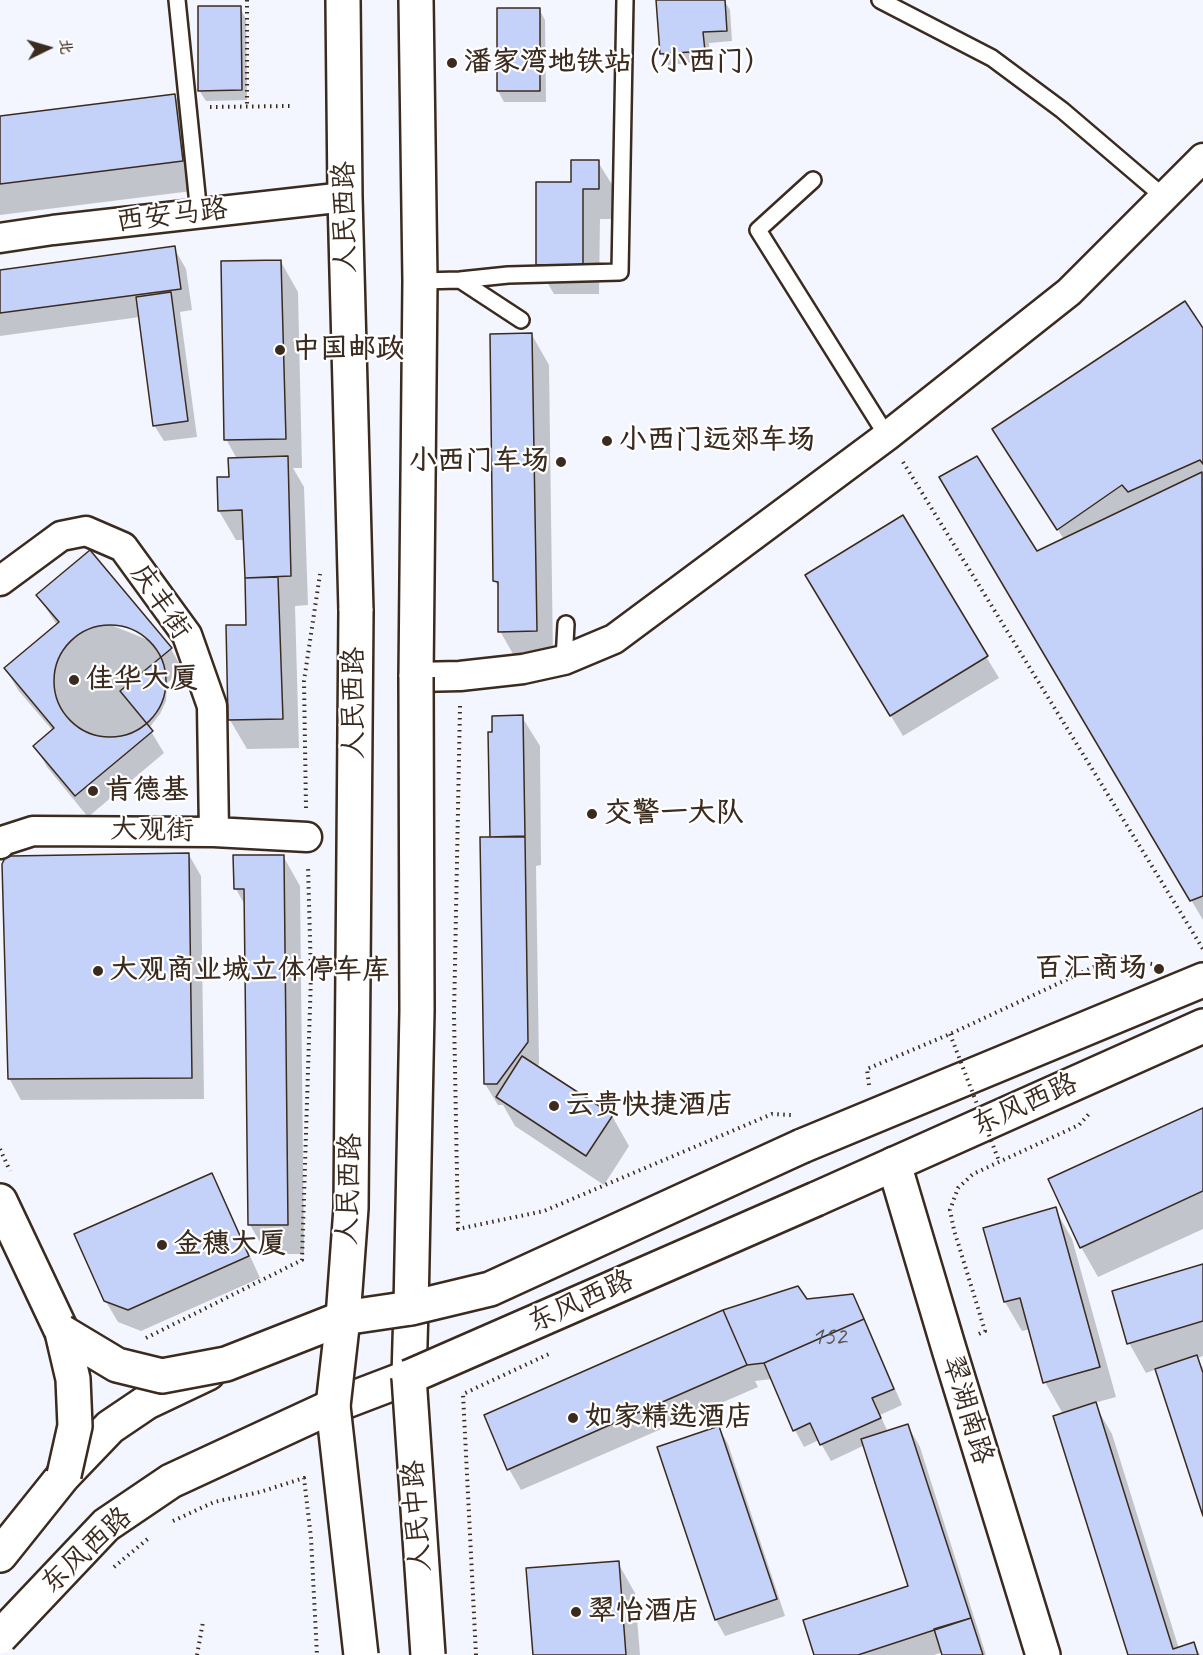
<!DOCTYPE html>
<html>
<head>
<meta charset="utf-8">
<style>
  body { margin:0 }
  #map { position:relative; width:1203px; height:1655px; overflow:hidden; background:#f3f6fe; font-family:Caveat,"LXGW WenKai TC",sans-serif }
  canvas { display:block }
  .north { position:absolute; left:18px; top:18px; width:60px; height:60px; -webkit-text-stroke:4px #fff; paint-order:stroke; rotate:85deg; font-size:16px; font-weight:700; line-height:24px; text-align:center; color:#3b2a1e }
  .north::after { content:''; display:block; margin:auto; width:21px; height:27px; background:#3b2a1e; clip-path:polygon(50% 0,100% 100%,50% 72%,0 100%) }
</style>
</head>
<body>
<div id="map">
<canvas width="1203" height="1655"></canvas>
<div class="north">北</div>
</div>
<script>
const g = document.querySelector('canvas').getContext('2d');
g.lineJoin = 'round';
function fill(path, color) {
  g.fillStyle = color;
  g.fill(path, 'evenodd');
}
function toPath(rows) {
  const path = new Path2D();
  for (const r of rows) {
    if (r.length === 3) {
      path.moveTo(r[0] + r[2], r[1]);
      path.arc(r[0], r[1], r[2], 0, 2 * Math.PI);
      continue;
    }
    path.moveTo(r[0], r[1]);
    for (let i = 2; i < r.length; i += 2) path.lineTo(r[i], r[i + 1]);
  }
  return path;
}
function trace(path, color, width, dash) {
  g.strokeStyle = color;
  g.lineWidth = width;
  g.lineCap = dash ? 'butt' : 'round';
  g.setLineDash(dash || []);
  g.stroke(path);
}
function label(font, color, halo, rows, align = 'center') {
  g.font = font + ' Caveat,"LXGW WenKai TC",sans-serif';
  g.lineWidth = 4.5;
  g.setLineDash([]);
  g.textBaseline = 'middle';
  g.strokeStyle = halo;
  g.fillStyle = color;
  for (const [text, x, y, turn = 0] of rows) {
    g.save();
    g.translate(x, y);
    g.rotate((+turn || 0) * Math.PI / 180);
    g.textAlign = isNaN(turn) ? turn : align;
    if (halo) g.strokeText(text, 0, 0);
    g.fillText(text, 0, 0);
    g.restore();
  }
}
const shadow = toPath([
  [657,0,724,0,730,10,732,41,709,43,710,61,668,65,662,54],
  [240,8,246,19,247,100,206,101,199,90],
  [539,9,545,20,546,102,504,102,498,91],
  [175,96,192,126,200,190,0,215,0,118],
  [598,162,616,191,615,219,600,219,599,294,554,294,537,265],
  [174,248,186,269,192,310,180,312,197,437,164,441,154,425,140,317,0,336,0,271],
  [281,262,298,292,302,468,293,468,304,487,308,605,295,606,299,748,247,749,230,720,247,626,245,540,236,540,219,511,237,459,226,439],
  [1203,330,1203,920,941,478,1036,553,1065,541,994,430],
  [532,335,549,365,553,660,517,661,500,631,499,588,495,581],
  [902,517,999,678,903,736,819,596],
  [38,596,171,649,183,670,167,683,166,701,160,714,149,728,164,753,88,817,47,767,35,746,53,731,18,690,6,669,57,625],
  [522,717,540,746,541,865,536,866,539,1064,537,1067,612,1116,629,1146,604,1185,515,1126,503,1105,498,1105,485,1084,491,836],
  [189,855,201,876,204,1099,21,1100,9,1078],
  [283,856,300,886,304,1254,267,1254,250,1225,246,907,236,889],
  [1203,1109,1203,1229,1098,1277,1081,1247],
  [211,1174,223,1196,260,1278,141,1331,118,1322,105,1300],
  [1055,1209,1072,1239,1116,1397,1094,1403,1112,1434,1179,1649,1194,1644,1200,1655,1129,1655,1063,1414,1045,1382,1030,1329,1022,1331,1005,1302,984,1229],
  [1203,1265,1203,1356,1197,1358,1203,1368,1203,1511,1157,1369,1146,1373,1129,1343],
  [852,1296,862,1312,902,1405,880,1415,888,1432,908,1426,920,1447,986,1655,944,1655,943,1652,934,1655,815,1655,910,1587,865,1445,831,1461,819,1440,804,1447,795,1430,772,1379,755,1381,758,1387,521,1490,509,1469,806,1301],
  [719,1428,728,1444,785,1616,725,1636,716,1620],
  [618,1563,635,1593,640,1655,534,1655]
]);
const building = toPath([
  [656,0,725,0,727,31,703,32,705,51,660,54,656,0],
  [198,6,241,6,242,90,198,91,198,6],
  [497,8,540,8,540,91,497,91,497,8],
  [175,94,183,161,0,184,0,116,175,94],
  [571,160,599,160,599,189,583,189,583,265,536,265,536,182,571,182,571,160],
  [175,246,181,289,0,313,0,270,175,246],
  [281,260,286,439,224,440,221,261,281,260],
  [171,292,188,421,153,426,136,297,171,292],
  [1185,301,1203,328,1203,464,1200,460,1128,492,1122,485,1057,530,992,429,1185,301],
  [532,333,537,631,498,632,498,582,493,581,490,334,532,333],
  [288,456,291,576,245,578,242,510,218,511,217,477,229,477,228,458,288,456],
  [977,456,1037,551,1202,472,1203,896,1190,901,939,477,977,456],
  [903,515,988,656,890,716,805,575,903,515],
  [90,550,172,648,120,691,153,731,75,796,33,746,54,728,4,668,59,622,36,595,90,550],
  [278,577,283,719,228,720,226,625,246,625,245,578,278,577],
  [110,681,56],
  [523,715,525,836,490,837,488,732,492,732,492,716,523,715],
  [480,837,525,837,528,1042,497,1084,484,1084,480,837],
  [189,853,192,1078,8,1079,2,864,5,858,11,856,189,853],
  [233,855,284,855,288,1225,248,1225,244,889,234,889,233,855],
  [522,1056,613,1115,586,1156,496,1097,522,1056],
  [1203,1108,1203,1191,1080,1248,1048,1179,1203,1108],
  [212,1173,249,1256,128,1310,104,1301,74,1234,212,1173],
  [1056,1207,1100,1367,1043,1383,1020,1298,1004,1302,983,1228,1056,1207],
  [1203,1264,1203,1321,1127,1344,1112,1291,1203,1264],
  [798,1286,807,1299,853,1294,864,1319,764,1363,747,1365,723,1310,798,1286],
  [723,1310,747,1365,507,1470,484,1415,723,1310],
  [864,1319,894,1389,872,1398,881,1418,820,1445,810,1423,793,1431,764,1363,864,1319],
  [1197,1355,1203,1373,1203,1516,1155,1369,1197,1355],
  [1096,1402,1173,1649,1194,1642,1198,1655,1128,1655,1053,1416,1096,1402],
  [908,1424,971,1618,858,1655,814,1655,803,1620,908,1586,861,1439,908,1424],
  [719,1426,777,1599,715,1620,657,1447,719,1426],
  [619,1561,626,1655,533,1655,526,1568,619,1561],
  [971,1618,983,1655,942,1655,934,1629,971,1618]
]);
const path = toPath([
  [247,0,247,107],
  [210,107,292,106],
  [903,462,1203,949],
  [460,706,454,1015,458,1229,544,1211,772,1114,791,1115],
  [306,808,304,681,320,574],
  [869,1085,867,1069,950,1034,1113,958,1152,964],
  [0,1149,10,1171],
  [979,1334,985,1331,954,1230,950,1210,958,1188,973,1174,1079,1125,1089,1114],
  [146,1338,302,1260,311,975,308,866],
  [173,1521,214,1502,260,1492,304,1478,311,1538,317,1655],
  [114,1567,150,1537],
  [197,1655,203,1622],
  [476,1655,463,1394,551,1353]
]);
const service = toPath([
  [177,0,199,214],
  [880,0,992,58,1062,110,1164,197],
  [813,180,758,230,887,436],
  [460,280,521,320],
  [420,281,460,280,508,275,620,272,625,0],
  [564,660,566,624]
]);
const minor = toPath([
  [0,238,53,230,345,197],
  [0,581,61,536,86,531,123,547,187,635,212,706,214,832],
  [416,677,460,676,523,669,564,660,614,639,887,436,1069,292,1203,158],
  [0,844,2,841,33,831,214,832,307,837]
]);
const tertiary = toPath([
  [894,1164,949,1349,1043,1655]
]);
const secondary = toPath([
  [802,1146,1203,980],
  [816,1199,1203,1026],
  [0,1201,62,1332],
  [333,1406,409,1377],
  [0,1555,64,1475,110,1427,147,1402,208,1373]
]);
const primary = toPath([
  [343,0,345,197,356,611],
  [416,0,420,281,416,677],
  [409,1377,411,1308]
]);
const pathBridge = toPath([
  [950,1034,999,1161]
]);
const secondaryBridge = toPath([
  [62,1332,117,1365,162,1376,226,1364,343,1318,411,1308,490,1289,802,1146],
  [62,1332,73,1379,75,1426,64,1475],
  [409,1377,816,1199],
  [0,1637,106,1525,171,1481,333,1406]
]);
const primaryBridge = toPath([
  [356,611,351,1208,343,1318,333,1406,361,1655],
  [411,1308,417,1011,416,677],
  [409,1377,428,1655]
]);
const markers = [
  [452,63,6,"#3b2a1e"],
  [280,350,6,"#3b2a1e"],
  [607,441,6,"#3b2a1e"],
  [561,462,6,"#3b2a1e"],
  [74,680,6,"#3b2a1e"],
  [93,791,6,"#3b2a1e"],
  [592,814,6,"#3b2a1e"],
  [1159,969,6,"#3b2a1e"],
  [98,971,6,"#3b2a1e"],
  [554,1106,6,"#3b2a1e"],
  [162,1245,6,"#3b2a1e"],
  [573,1418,6,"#3b2a1e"],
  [576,1612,6,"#3b2a1e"]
];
const numberNames = [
  ["152",829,1337]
];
const poiNames = [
  ["潘家湾地铁站（小西门）",464,63],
  ["中国邮政",292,350],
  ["小西门远郊车场",619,441],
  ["小西门车场",549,462,"right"],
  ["佳华大厦",86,680],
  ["肯德基",105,791],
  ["交警一大队",604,814],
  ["百汇商场",1147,969,"right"],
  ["大观商业城立体停车库",110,971],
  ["云贵快捷酒店",566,1106],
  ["金穗大厦",174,1245],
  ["如家精选酒店",585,1418],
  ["翠怡酒店",588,1612]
];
const streetNames = [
  ["西安马路",172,216,-7],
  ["人民西路",346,217,-91],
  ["庆丰街",160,602,56],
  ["人民西路",355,703,-90],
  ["大观街",152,831,1],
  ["东风西路",1025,1105,-24],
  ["人民西路",350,1189,-88],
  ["东风西路",581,1302,-24],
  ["翠湖南路",967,1410,73],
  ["人民中路",418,1516,-94],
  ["东风西路",87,1551,-43]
];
fill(shadow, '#0003');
fill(building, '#c4d2f9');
trace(building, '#3b2a1e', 1.5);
trace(service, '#3b2a1e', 20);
trace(minor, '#3b2a1e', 33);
trace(tertiary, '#3b2a1e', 38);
trace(secondary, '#3b2a1e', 38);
trace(primary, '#3b2a1e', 38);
trace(path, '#3b2a1e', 4, [1.5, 4.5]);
trace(service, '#fff', 15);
trace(minor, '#fff', 28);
trace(tertiary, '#fff', 33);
trace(secondary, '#fff', 33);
trace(primary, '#fff', 33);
trace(secondaryBridge, '#3b2a1e', 38, []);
trace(primaryBridge, '#3b2a1e', 38, []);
trace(pathBridge, '#3b2a1e', 4, [1.5, 4.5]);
trace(secondaryBridge, '#fff', 33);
trace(primaryBridge, '#fff', 33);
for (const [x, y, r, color] of markers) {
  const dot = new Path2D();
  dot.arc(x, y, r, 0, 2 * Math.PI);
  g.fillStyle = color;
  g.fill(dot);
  trace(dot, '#fff', 2);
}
label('26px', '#5d5455', null, numberNames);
label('bold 28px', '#3b2a1e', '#fff', poiNames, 'left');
label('28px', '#3b2a1e', '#fff', streetNames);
</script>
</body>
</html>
